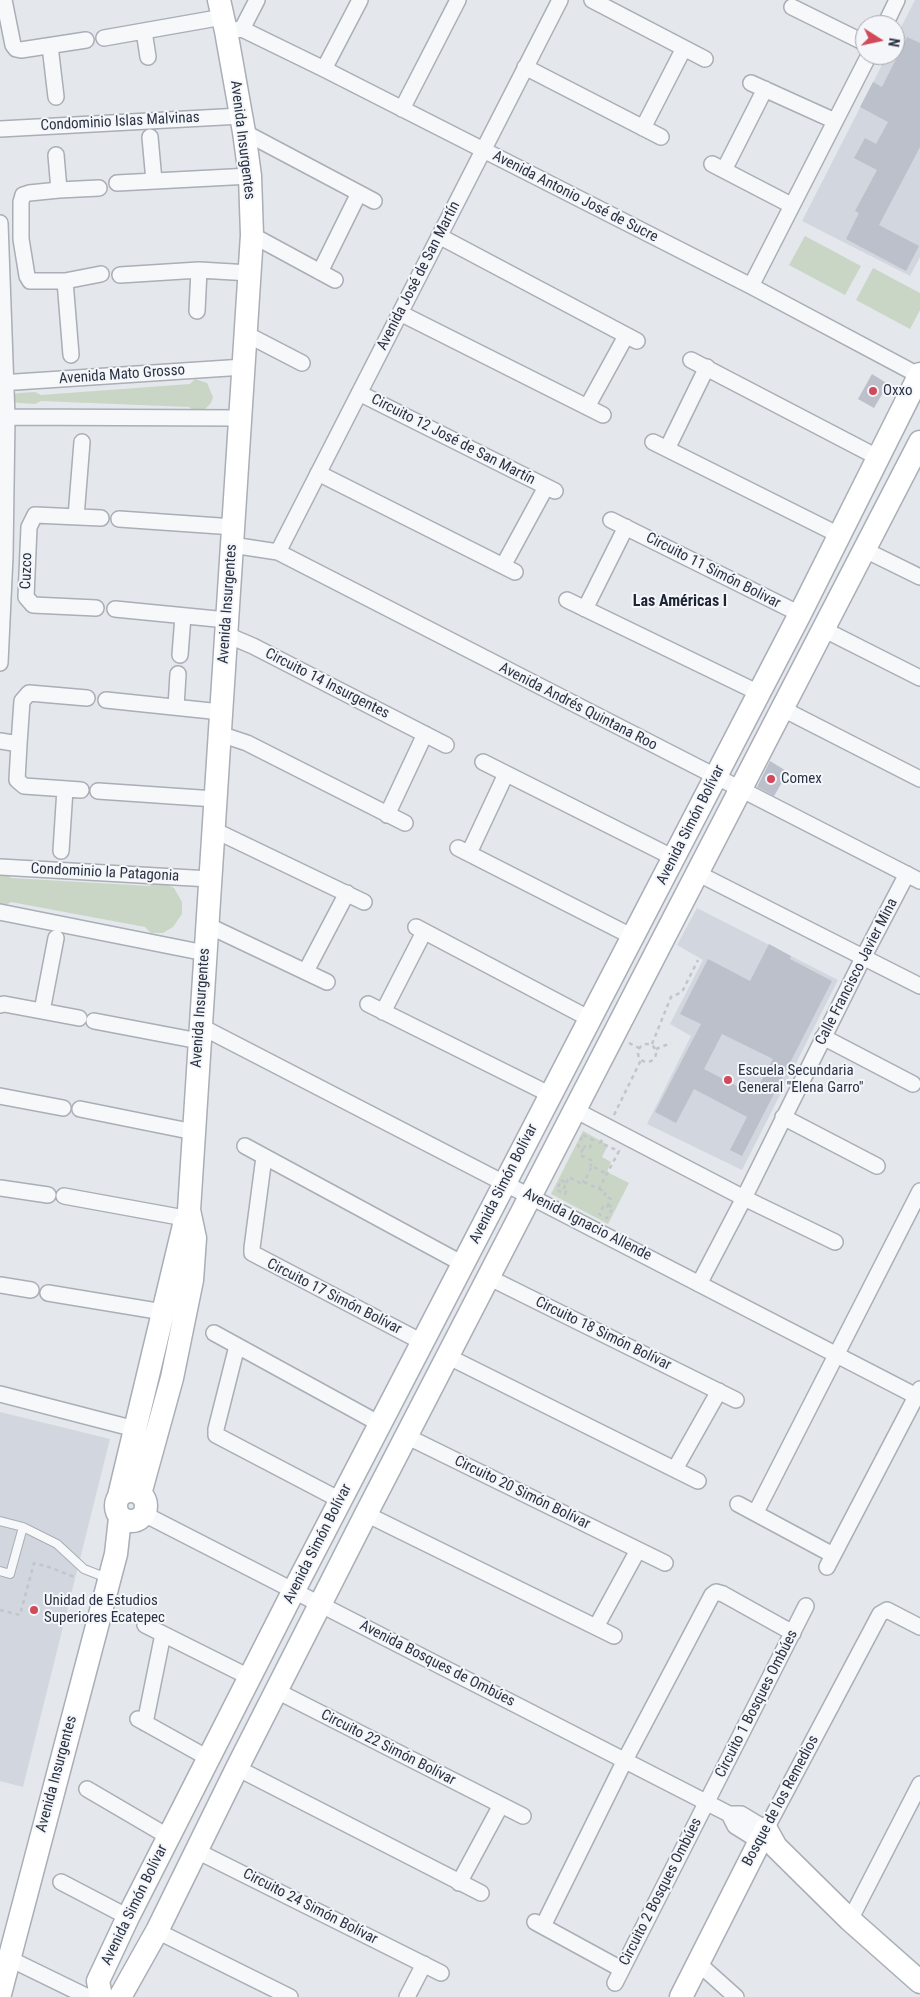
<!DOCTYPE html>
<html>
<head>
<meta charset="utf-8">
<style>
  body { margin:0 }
  #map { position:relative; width:920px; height:1997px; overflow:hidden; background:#e4e7ec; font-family:"Roboto Condensed",sans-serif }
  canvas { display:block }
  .north { position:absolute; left:855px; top:15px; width:50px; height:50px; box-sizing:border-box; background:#f4f6f9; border:1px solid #a4a8b1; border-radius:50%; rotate:100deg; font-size:14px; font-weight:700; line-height:20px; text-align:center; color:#2b3445 }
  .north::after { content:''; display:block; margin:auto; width:18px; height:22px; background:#d1495b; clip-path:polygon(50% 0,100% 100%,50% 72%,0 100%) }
</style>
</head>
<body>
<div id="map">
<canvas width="920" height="1997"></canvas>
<div class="north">N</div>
</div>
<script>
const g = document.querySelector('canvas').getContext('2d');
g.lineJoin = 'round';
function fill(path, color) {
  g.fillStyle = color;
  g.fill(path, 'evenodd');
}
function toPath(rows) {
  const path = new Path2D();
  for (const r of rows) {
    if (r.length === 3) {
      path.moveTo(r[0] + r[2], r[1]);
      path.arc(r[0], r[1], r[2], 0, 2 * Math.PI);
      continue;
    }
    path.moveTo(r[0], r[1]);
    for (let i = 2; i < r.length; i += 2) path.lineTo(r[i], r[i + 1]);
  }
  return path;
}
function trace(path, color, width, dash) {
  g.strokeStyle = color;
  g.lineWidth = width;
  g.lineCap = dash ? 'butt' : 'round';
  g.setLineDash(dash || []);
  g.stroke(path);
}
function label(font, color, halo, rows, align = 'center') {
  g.font = font + ' "Roboto Condensed",sans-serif';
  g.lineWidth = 4;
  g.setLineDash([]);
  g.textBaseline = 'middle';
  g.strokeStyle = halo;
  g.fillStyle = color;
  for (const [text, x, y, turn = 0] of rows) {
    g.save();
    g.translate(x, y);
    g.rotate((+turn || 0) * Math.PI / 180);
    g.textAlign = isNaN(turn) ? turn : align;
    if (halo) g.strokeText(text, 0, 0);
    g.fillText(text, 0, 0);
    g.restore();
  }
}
const built = toPath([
  [915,0,920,0,920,257,910,276,802,221,887,55,895,55,895,39],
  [697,908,838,980,742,1170,647,1124,691,1036,670,1024,703,960,677,945],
  [0,1412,110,1439,23,1787,0,1781]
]);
const green = toPath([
  [805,236,861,266,845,295,789,265],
  [873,268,920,293,920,310,910,329,856,300],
  [195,379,207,383,213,397,211,403,205,409,195,412,189,407,41,401,35,404,19,403,14,402,13,398,15,394,19,393,35,392,41,395,190,384],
  [6,872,11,878,149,886,158,880,174,888,182,902,182,914,173,927,163,933,151,933,145,927,11,902,2,907,0,906,0,874],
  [583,1131,608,1145,602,1157,611,1162,607,1172,629,1183,608,1224,551,1194]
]);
const building = toPath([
  [907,37,920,43,920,147,879,225,919,246,906,271,846,239,859,213,855,211,877,170,854,158,865,138,876,144,888,122,860,107,873,82,882,87],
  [872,374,888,384,874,408,858,399],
  [770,761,788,772,774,796,757,787],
  [769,944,791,956,790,959,832,981,742,1156,730,1150,747,1117,694,1089,676,1123,655,1112,701,1024,680,1014,708,959,750,981],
  [722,1034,773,1059,754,1095,704,1069]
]);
const path = toPath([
  [629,1043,639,1048],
  [647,1053,9],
  [652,1044,671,997,682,992,698,960],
  [656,1049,671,1043],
  [614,1115,641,1060],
  [583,1135,593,1140,590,1147,586,1145,583,1149,578,1146,583,1135],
  [602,1140,600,1143,619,1151,599,1189,584,1182,592,1166,607,1174],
  [583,1149,580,1155,591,1160,589,1164,592,1166],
  [561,1180,566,1183,564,1188,567,1189,565,1194,557,1190,561,1180],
  [566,1183,569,1177,580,1183,581,1180,584,1182],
  [599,1189,606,1192,604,1196,611,1199,608,1205],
  [608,1205,613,1207,607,1218,599,1214,603,1207,606,1209,608,1205],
  [0,1610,20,1615,34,1563,49,1567,77,1578]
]);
const lane = toPath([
  [0,1521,23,1527,57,1544,84,1569,107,1578],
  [0,1571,10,1574,23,1527]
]);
const street = toPath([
  [4,0,13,45,16,49,21,50,86,40],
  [592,0,705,59],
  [792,7,865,43],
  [885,25,897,0],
  [242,29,257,0],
  [144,31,148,57],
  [226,31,242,29,324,69,751,286,920,376],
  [104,38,223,17],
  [50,46,56,97],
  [525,67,661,137],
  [324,69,360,0],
  [751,83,835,121],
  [402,109,458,0],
  [643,128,684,48],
  [0,129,241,116],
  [244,132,374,201],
  [150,137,154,181],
  [56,155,59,190],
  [712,164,791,205],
  [724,170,765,89],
  [117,183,250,176],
  [99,188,59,190,29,193,23,195,21,202,21,239,27,276,30,281,65,281,101,274],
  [0,223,7,417,5,556,0,663],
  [252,235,335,280],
  [439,236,637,341],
  [320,272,359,193],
  [120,275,199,270,250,273],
  [65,281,71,355],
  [751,286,869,55],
  [197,311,199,270],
  [400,313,603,415],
  [246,334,302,363],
  [691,360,879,458],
  [0,383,244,367],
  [359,393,555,491],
  [587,407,626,336],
  [0,417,241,418],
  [653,442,839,535],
  [667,449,707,367],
  [318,473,515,572],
  [76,517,82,442],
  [119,519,234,527],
  [611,520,800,614],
  [232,545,278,552,920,881],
  [865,550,920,577],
  [278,552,560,0],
  [503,566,546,487],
  [567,600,759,693],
  [96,608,33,605,26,597,29,527,35,515,101,518],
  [115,609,227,620],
  [585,609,626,527],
  [823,629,920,678],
  [227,635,253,646,446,745],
  [180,655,183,616],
  [106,700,221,712],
  [176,707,178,674],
  [783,709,920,779],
  [220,734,247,743,405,823],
  [0,741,19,744],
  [483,762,674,858],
  [81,790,24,786,17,780,19,744,22,701,29,693,87,698],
  [98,791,215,799],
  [387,815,425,734],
  [214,830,364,902],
  [458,848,633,937],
  [61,851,65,789],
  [469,853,506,774],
  [0,867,210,879],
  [697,873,920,986],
  [0,912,205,953],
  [207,925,327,982],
  [416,927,590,1019],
  [306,971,347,893],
  [368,1004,551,1095],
  [0,1005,4,1004,79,1018],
  [42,1011,56,938],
  [383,1012,424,932],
  [94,1021,199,1041],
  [200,1026,920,1398],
  [823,1037,913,1084],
  [0,1096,63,1108],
  [80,1109,194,1132],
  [575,1110,744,1198,835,1242],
  [783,1117,877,1166],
  [245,1146,463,1264],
  [264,1157,252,1248,252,1253,422,1342],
  [0,1188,48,1195],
  [64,1196,190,1219],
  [488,1277,736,1400],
  [699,1284,744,1198,864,956,907,874],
  [0,1285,31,1290],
  [48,1293,163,1312],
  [214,1333,380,1424],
  [237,1346,216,1429,216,1435,340,1500],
  [447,1356,698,1481],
  [0,1394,135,1429],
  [406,1436,665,1563],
  [675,1469,719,1391],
  [738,1504,833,1555],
  [756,1512,920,1191],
  [144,1514,729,1814,741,1814,766,1829,880,1614,887,1610,920,1627],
  [366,1514,614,1636],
  [827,1567,920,1389],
  [145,1625,249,1677],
  [596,1627,638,1550],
  [275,1690,523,1816],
  [138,1719,208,1758],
  [145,1723,163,1634],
  [237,1768,481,1893],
  [87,1789,169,1837],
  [729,1814,735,1826,759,1841],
  [195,1850,441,1973],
  [61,1882,128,1917],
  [459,1883,501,1805],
  [850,1920,920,1784],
  [535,1922,621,1969],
  [543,1926,625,1760,712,1595,716,1592,723,1594,793,1633],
  [157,1931,290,1997],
  [8,1958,88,1997],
  [698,1963,736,1997],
  [615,1983,806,1606],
  [407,1997,424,1964]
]);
const secondary = toPath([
  [131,1506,15],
  [140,1494,172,1378,192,1280,195,1238,189,1210,252,235,250,176,244,132,226,31,219,0],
  [119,1496,184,1225],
  [766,1829,776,1847,850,1920,920,1982],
  [0,1994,116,1554,120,1518],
  [101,1997,98,1981,128,1917,294,1590,800,614,920,374],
  [120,1997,157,1931,237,1768,366,1514,920,442],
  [681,1997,766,1829]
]);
const markers = [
  [873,391,5,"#d1495b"],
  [771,779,5,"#d1495b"],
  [728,1080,5,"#d1495b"],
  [34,1610,5,"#d1495b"]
];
const streetNames = [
  ["Condominio Islas Malvinas",120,122,-3],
  ["Avenida Insurgentes",242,140,83],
  ["Avenida Antonio José de Sucre",575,197,27],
  ["Avenida José de San Martín",419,276,-63],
  ["Avenida Mato Grosso",122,375,-4],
  ["Circuito 12 José de San Martín",453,440,27],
  ["Cuzco",27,571,-88],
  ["Circuito 11 Simón Bolivar",713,571,27],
  ["Avenida Insurgentes",228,604,-86],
  ["Circuito 14 Insurgentes",327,684,27],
  ["Avenida Andrés Quintana Roo",578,707,27],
  ["Avenida Simón Bolívar",691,825,-63],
  ["Condominio la Patagonia",105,873,3],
  ["Calle Francisco Javier Mina",857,972,-63],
  ["Avenida Insurgentes",201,1008,-86],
  ["Avenida Simón Bolívar",504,1184,-63],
  ["Avenida Ignacio Allende",587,1225,27],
  ["Circuito 17 Simón Bolívar",334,1297,27],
  ["Circuito 18 Simón Bolívar",603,1334,26],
  ["Circuito 20 Simón Bolívar",522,1493,26],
  ["Avenida Simón Bolívar",318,1544,-63],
  ["Avenida Bosques de Ombúes",437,1664,27],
  ["Circuito 1 Bosques Ombúes",757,1704,-63],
  ["Circuito 22 Simón Bolívar",388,1748,27],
  ["Avenida Insurgentes",57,1774,-75],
  ["Bosque de los Remedios",781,1801,-62],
  ["Circuito 2 Bosques Ombúes",661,1892,-63],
  ["Avenida Simón Bolívar",135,1905,-64],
  ["Circuito 24 Simón Bolívar",310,1907,27]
];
const poiNames = [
  ["Oxxo",883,391],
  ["Comex",781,779],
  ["Escuela Secundaria",738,1071],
  ["General \"Elena Garro\"",738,1088],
  ["Unidad de Estudios",44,1601],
  ["Superiores Ecatepec",44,1618]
];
const neighbourhoodNames = [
  ["Las Américas I",680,602]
];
fill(built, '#d2d6de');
fill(green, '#c9d6c5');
fill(building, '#bbc0ca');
trace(lane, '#a9aeb7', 10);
trace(street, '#a9aeb7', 18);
trace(secondary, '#a9aeb7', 25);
trace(path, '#c2c5cb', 2.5, [4, 4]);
trace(lane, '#f7f8fa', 8);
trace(street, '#f7f8fa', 15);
trace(secondary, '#fff', 22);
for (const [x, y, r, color] of markers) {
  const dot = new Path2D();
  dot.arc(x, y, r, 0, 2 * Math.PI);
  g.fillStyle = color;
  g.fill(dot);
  trace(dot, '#f4f6f9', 2);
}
label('15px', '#2b3445', '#f4f6f9', streetNames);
label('15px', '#2b3445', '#f4f6f9', poiNames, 'left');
label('bold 16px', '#1d2536', '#f4f6f9', neighbourhoodNames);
</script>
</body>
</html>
